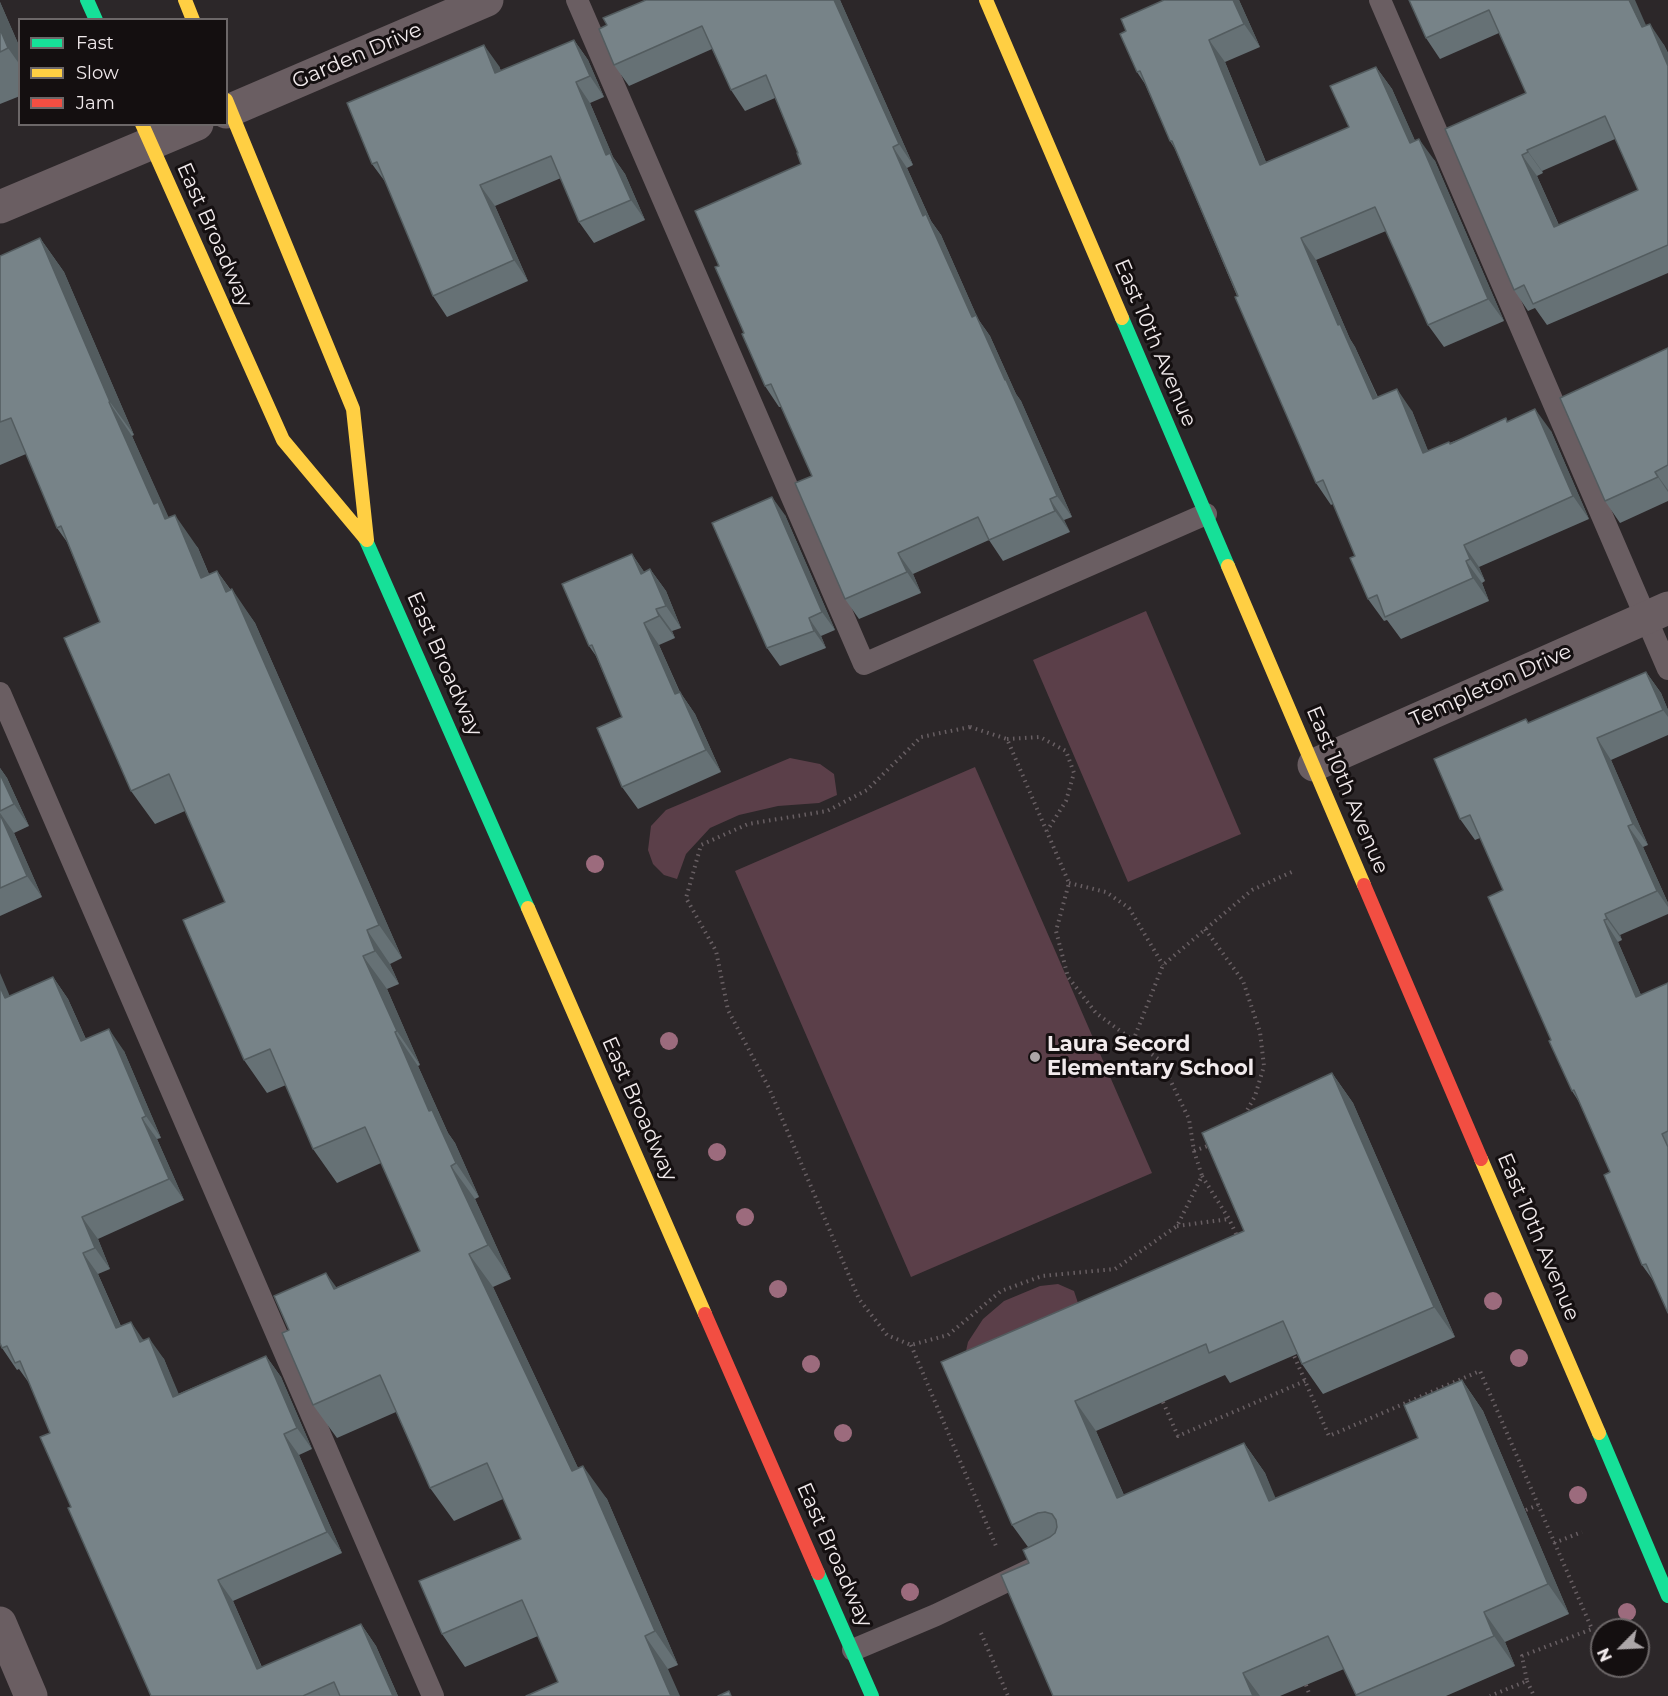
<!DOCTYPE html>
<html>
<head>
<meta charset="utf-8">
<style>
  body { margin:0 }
  #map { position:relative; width:1668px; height:1696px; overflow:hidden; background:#2c2729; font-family:Montserrat,sans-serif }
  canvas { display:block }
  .legend { position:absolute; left:18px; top:18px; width:210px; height:108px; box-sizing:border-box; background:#140f10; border:2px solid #6c6768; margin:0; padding:8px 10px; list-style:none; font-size:18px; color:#f1eaec }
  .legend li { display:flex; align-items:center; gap:12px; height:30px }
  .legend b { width:30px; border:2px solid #6c6768 }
  .north { position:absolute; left:1590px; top:1618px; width:60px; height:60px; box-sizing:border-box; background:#140f10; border:2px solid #6c6768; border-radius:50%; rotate:246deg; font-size:16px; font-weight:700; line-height:24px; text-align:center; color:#f1eaec }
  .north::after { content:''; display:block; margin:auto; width:21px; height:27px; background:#aca6a8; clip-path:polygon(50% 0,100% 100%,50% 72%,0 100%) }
</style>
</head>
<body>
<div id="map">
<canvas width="1668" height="1696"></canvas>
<ul class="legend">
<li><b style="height:8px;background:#16e098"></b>Fast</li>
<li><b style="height:8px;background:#ffcf43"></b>Slow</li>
<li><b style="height:8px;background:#f24e42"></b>Jam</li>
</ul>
<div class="north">N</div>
</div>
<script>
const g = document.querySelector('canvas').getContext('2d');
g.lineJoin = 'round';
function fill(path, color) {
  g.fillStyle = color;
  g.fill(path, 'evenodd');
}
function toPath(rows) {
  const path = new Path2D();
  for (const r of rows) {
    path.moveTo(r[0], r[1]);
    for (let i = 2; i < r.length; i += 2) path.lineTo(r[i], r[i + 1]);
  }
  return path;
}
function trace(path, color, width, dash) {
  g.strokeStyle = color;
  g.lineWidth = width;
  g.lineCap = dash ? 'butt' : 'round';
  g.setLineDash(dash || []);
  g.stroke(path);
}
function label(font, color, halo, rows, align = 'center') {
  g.font = font + ' Montserrat,sans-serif';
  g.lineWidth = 6;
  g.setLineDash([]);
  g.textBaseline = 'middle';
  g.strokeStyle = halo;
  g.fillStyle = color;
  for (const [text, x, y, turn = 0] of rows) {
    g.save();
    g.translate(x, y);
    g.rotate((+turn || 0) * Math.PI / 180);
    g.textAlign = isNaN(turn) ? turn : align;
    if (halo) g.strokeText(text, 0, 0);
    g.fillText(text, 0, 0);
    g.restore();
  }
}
const green = toPath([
  [1146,611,1241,834,1128,882,1033,660],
  [790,758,820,764,834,774,837,795,819,803,778,806,739,815,710,828,686,854,677,879,664,875,653,864,648,850,651,826,666,810],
  [975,767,1152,1173,911,1277,735,871],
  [1058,1284,1074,1291,1081,1312,964,1360,968,1342,983,1319,1004,1301,1040,1286]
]);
const path = toPath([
  [970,727,1007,739,1069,883,1056,931,1068,977,1096,1013,1161,1061,1189,1119,1194,1151,1202,1176,1177,1226,1115,1269,1042,1276,1001,1291,948,1335,911,1345,887,1335,859,1299,769,1088,728,1010,716,951,686,898,701,845,748,824,827,811,867,790,921,737,970,727],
  [1007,739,1040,737,1066,751,1074,773,1066,801,1047,831],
  [1069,883,1106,892,1129,908,1163,965],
  [1205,929,1243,981,1260,1032,1264,1066,1255,1096,1244,1116],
  [1133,1041,1163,965,1252,890,1294,871],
  [1194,1151,1210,1145],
  [1202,1176,1229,1219,1238,1238],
  [1177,1226,1229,1219],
  [911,1345,996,1546],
  [1292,1351,1329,1436,1480,1371,1592,1629,1522,1656,1527,1681,1490,1696],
  [1163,1402,1178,1436,1305,1381],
  [1526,1510,1538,1505],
  [1554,1543,1582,1532],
  [981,1633,1008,1696],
  [1527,1681,1534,1696],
  [1306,1685,1310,1696]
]);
const lane = toPath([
  [577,0,864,664,1206,514],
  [1380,0,1668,669],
  [0,693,433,1696],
  [853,1650,936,1615,1030,1570]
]);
const street = toPath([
  [226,112,487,0],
  [0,207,197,124],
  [1314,765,1668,608],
  [0,1623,31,1696]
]);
const fast = toPath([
  [87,0,96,20],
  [1122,318,1228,566],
  [365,538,528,908],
  [1599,1433,1668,1596],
  [818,1573,872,1696]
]);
const slow = toPath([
  [185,0,193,20],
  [986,0,1122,318],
  [226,100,353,409,367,540],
  [142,124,283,440,365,538],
  [1228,566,1364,885],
  [528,908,705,1314],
  [1481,1159,1599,1433]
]);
const jam = toPath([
  [1364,885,1481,1159],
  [705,1314,818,1573]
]);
const trees = [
  [595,864],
  [669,1041],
  [717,1152],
  [745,1217],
  [778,1289],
  [1493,1301],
  [1519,1358],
  [811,1364],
  [843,1433],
  [1578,1495],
  [910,1592],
  [1627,1612]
];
const wall = toPath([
  [840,0,913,165,907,168,931,221,941,235,978,319,990,336,1016,394,1021,401,1072,517,1064,520,1070,532,1003,561,989,540,913,574,921,593,859,619,845,599,812,476,781,407,779,407,765,386,719,266,801,164,798,153,775,98,745,111,731,90,712,49,629,86,614,65,607,25],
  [1239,0,1260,47,1225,62,1266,162,1349,127,1376,67,1392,89,1415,141,1435,161,1504,321,1444,347,1428,325,1386,231,1316,260,1350,339,1355,347,1378,397,1412,411,1428,451,1508,421,1551,431,1589,519,1479,567,1485,581,1482,583,1489,601,1401,639,1387,620,1384,621,1368,599,1355,556,1333,504,1331,505,1316,483,1175,149,1170,141,1145,84,1137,72,1126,31],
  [1409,0,1646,25,1664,45,1668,53,1668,273,1547,325,1535,308,1528,311,1514,290,1526,93,1499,33,1440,59,1426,38],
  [1615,139,1638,190,1559,225,1537,176,1543,173,1542,171],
  [0,2,20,48,20,96,0,104],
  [574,40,588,60,604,97,590,103,613,157,625,174,645,220,594,243,579,222,561,178,495,206,528,281,447,317,433,296,386,183,372,164,499,66,501,71],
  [40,238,64,272,134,435,132,436,168,517,198,548,209,574,217,571,255,623,402,958,390,964,399,984,387,989,420,1065,418,1066,448,1133,455,1143,479,1197,475,1199,511,1279,493,1287,578,1468,607,1499,678,1665,668,1669,558,1682,538,1636,465,1667,442,1634,521,1539,503,1499,454,1521,430,1488,396,1412,337,1438,313,1405,289,1330,337,1287,420,1251,381,1163,337,1183,313,1149,286,1085,267,1093,244,1060,225,902,185,811,155,824,131,791,100,622,67,542,57,528,26,454,0,465,0,256],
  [1668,348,1668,501,1620,523,1605,501],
  [785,515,835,630,821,636,826,648,780,666,767,648],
  [632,554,644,572,650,569,666,591,681,628,672,631,675,638,659,645,680,692,695,714,721,772,638,809,622,787,622,717,596,656,589,646],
  [1646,672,1661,693,1668,710,1668,735,1611,760,1648,845,1643,847,1668,903,1668,914,1620,935,1622,940,1618,942,1641,995,1668,983,1668,1313,1655,1283,1642,1265,1610,1172,1579,1102,1572,1091,1551,1040,1503,890,1480,838,1475,840,1460,819,1526,719,1529,723],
  [0,768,7,778,29,826,14,833,42,897,0,916],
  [53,977,68,999,86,1039,124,1051,161,1138,157,1139,184,1200,98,1239,110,1269,98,1274,121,1326,144,1340,164,1359,178,1394,266,1356,281,1377,312,1449,299,1455,342,1553,233,1601,262,1667,361,1624,376,1646,398,1696,151,1696,71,1507,50,1433,29,1383,19,1369,17,1370,2,1348,10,996],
  [1332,1073,1353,1103,1455,1337,1323,1394,1302,1364,1297,1354,1230,1383,1225,1375,1096,1431,1124,1495,1244,1443,1265,1473,1275,1499,1418,1438,1462,1380,1483,1411,1569,1614,1505,1642,1515,1666,1446,1696,1356,1696,1344,1669,1280,1696,1053,1696,1029,1563,1028,1547,1012,1525,941,1362,1244,1231]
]);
const shadedWall = toPath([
  [834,0,840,0,913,165,899,144],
  [1233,0,1239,0,1260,47,1244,24],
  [1629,0,1635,0,1656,48,1642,27],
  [0,2,20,48,20,65,8,48,0,29],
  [1650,24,1664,45,1668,53,1668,66],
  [574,40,588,60,604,97,590,76],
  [1209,40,1225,62,1276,187,1260,165],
  [484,45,499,66,510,94,495,73],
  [1376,67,1392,89,1426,165,1410,143],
  [576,82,590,103,613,157,625,174,645,220,631,200,606,155],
  [1419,139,1435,161,1504,321,1488,299],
  [893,147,907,168,931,221,941,235,978,319,990,336,1016,394,1021,401,1072,517,1057,496,1005,380,972,317,923,216],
  [1527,150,1542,171,1543,173,1528,152],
  [1522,155,1537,176,1569,248,1554,227],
  [480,185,495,206,528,281,514,260],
  [40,238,64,272,134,435,110,402],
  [1301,238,1316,260,1350,339,1355,347,1388,421,1373,399,1338,325],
  [1397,389,1412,411,1438,475,1423,453],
  [109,402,132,436,169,518,189,552,154,504],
  [1535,409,1551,431,1589,519,1573,496],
  [1655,472,1668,490,1668,492,1658,477],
  [772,497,785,515,835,630,822,612],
  [1050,499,1064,520,1070,532,1055,511],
  [175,515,198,548,224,611,201,578],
  [1464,545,1479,567,1485,581,1470,559],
  [898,553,913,574,921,593,907,572],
  [632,554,647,576,641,574],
  [1466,561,1482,583,1489,601,1473,578],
  [650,569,666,591,681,628,666,606],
  [217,571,236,598,232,589,255,623,402,958,379,925],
  [656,609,672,631,675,638,659,616],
  [809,618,821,636,826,648,814,631],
  [644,623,659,645,690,716,675,694],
  [1646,672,1661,693,1668,710,1668,717,1663,710],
  [680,692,695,714,721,772,706,750],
  [1597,738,1611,760,1648,845,1633,824],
  [0,768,7,778,29,826,14,804,0,774],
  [0,813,14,833,42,897,27,876],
  [1628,826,1643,847,1668,903,1668,907,1657,891],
  [1605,914,1620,935,1622,940,1607,919],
  [1604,920,1618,942,1651,1018,1636,997],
  [367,930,390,964,399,984,375,951],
  [363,956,387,989,420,1065,397,1031],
  [0,973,20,1020,5,998,0,987],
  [53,977,68,999,96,1062,81,1041],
  [109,1029,124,1051,161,1138,146,1116],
  [395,1032,418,1066,448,1133,455,1143,479,1197,456,1163,429,1111],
  [1332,1073,1353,1103,1455,1337,1434,1307],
  [142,1118,157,1139,184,1200,169,1179],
  [451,1166,475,1199,511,1279,488,1245],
  [82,1217,98,1239,110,1269,95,1248],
  [83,1253,98,1274,131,1350,116,1328],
  [469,1254,493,1287,595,1504,572,1471],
  [326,1273,350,1306,334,1289],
  [131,1322,146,1344,140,1342],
  [149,1338,164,1359,189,1418,173,1397],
  [266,1356,281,1377,312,1449,297,1428],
  [1462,1380,1483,1411,1569,1614,1548,1584],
  [1075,1401,1096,1431,1138,1528,1117,1498],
  [284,1434,299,1455,342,1553,327,1532],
  [1244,1443,1265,1473,1290,1532,1269,1501],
  [583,1466,607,1499,678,1665,655,1631],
  [218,1580,233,1601,272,1691,257,1669],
  [1484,1612,1505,1642,1515,1666,1494,1636],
  [361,1624,376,1646,398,1696,393,1696],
  [645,1636,668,1669,680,1696,671,1696],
  [1243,1673,1260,1696,1253,1696]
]);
const building = toPath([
  [646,0,834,0,899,144,893,147,923,216,926,214,972,317,976,315,1005,380,1006,380,1057,496,1050,499,1055,511,989,540,978,517,898,553,907,572,845,599,795,483,812,476,771,384,765,386,742,334,744,333,715,267,719,266,695,211,801,164,797,153,798,153,766,75,731,90,702,26,614,65,599,29,607,25,603,18,646,0],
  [1164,0,1233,0,1244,24,1209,40,1260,165,1349,127,1330,86,1376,67,1410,143,1419,139,1488,299,1428,325,1375,207,1301,238,1338,325,1340,324,1373,399,1397,389,1423,453,1449,442,1450,444,1506,418,1507,422,1535,409,1573,496,1464,545,1470,559,1466,561,1473,578,1385,617,1377,595,1368,599,1350,558,1355,556,1323,480,1316,483,1235,297,1238,296,1172,141,1170,141,1140,71,1137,72,1120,34,1126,31,1121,19,1164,0],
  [1409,0,1629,0,1642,27,1650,24,1668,66,1668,245,1533,304,1524,285,1514,290,1445,129,1526,93,1489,10,1426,38,1409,0],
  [1605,116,1638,190,1554,227,1522,155,1528,152,1527,150,1605,116],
  [0,29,8,48,0,52,0,29],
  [574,40,590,76,576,82,606,155,610,153,631,200,579,222,551,156,480,185,514,260,433,296,377,162,372,164,347,103,484,45,495,73,574,40],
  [40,238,110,402,109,402,154,504,158,502,165,519,175,515,201,578,217,571,226,592,232,589,379,925,367,930,375,951,363,956,397,1031,395,1032,429,1111,432,1110,456,1163,451,1166,488,1245,469,1254,572,1471,583,1466,655,1631,645,1636,671,1696,526,1696,558,1682,522,1600,442,1634,419,1581,521,1539,487,1463,430,1488,380,1375,313,1405,282,1333,289,1330,274,1296,326,1273,334,1289,420,1251,365,1127,313,1149,270,1049,244,1060,183,920,225,902,169,774,131,791,64,638,100,622,61,526,57,528,11,418,0,422,0,256,40,238],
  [1668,348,1668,465,1655,472,1658,477,1605,501,1560,398,1668,348],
  [772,497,822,612,809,618,814,631,767,648,712,523,772,497],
  [632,554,641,574,650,569,666,606,656,609,659,616,644,623,675,694,680,692,706,750,622,787,597,728,622,717,592,645,589,646,562,584,632,554],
  [1646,672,1663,710,1597,738,1633,824,1628,826,1657,891,1605,914,1607,919,1604,920,1636,997,1668,983,1668,1131,1662,1134,1668,1147,1668,1313,1646,1264,1642,1265,1604,1175,1610,1172,1574,1090,1572,1091,1549,1041,1551,1040,1488,897,1503,890,1470,815,1460,819,1434,759,1526,719,1528,723,1646,672],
  [0,774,14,804,0,811,0,774],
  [0,814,27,876,0,888,0,814],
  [53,977,81,1041,109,1029,146,1116,142,1118,169,1179,82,1217,95,1248,83,1253,116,1328,131,1322,140,1342,149,1338,173,1397,266,1356,297,1428,284,1434,327,1532,218,1580,257,1669,361,1624,393,1696,340,1696,334,1682,303,1696,151,1696,68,1508,71,1507,40,1437,50,1433,20,1361,15,1363,7,1346,2,1348,0,1343,0,987,5,998,53,977],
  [1332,1073,1434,1307,1302,1364,1283,1321,1209,1353,1206,1344,1075,1401,1117,1498,1244,1443,1269,1501,1418,1438,1404,1405,1462,1380,1548,1584,1484,1612,1494,1636,1356,1695,1328,1636,1243,1673,1253,1696,1053,1696,1001,1575,1029,1563,1023,1550,1050,1537,1055,1533,1057,1527,1056,1520,1052,1514,1045,1512,1038,1513,1012,1525,941,1362,1244,1231,1202,1133,1332,1073],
  [729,1691,731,1696,718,1696,729,1691]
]);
const markers = [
  [1035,1057,6,"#aca6a8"]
];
const streetNames = [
  ["Garden Drive",357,56,-23],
  ["East Broadway",214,235,66],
  ["East 10th Avenue",1155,343,67],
  ["East Broadway",444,664,66],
  ["Templeton Drive",1491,686,-24],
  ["East 10th Avenue",1347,790,67],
  ["East Broadway",639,1109,66],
  ["East 10th Avenue",1538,1237,67],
  ["East Broadway",834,1555,66]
];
const poiNames = [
  ["Laura Secord",1047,1045],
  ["Elementary School",1047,1069]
];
fill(green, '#5b3f49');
trace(path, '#685f63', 4, [1.5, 4.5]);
trace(lane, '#6a5e62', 22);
trace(street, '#6a5e62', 33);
trace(fast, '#16e098', 14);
trace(slow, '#ffcf43', 14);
trace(jam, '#f24e42', 14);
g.fillStyle = '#9c6b7d';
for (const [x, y] of trees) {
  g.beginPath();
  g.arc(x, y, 9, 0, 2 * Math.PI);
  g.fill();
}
fill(wall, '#667175');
fill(shadedWall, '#535c5f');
fill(building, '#778388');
trace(building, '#535c5f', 1.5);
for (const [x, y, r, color] of markers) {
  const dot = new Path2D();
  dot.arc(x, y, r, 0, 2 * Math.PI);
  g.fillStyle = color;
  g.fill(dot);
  trace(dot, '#140f10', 2);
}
label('21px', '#f1eaec', '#140f10', streetNames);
label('bold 21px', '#f1eaec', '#140f10', poiNames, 'left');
</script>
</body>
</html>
